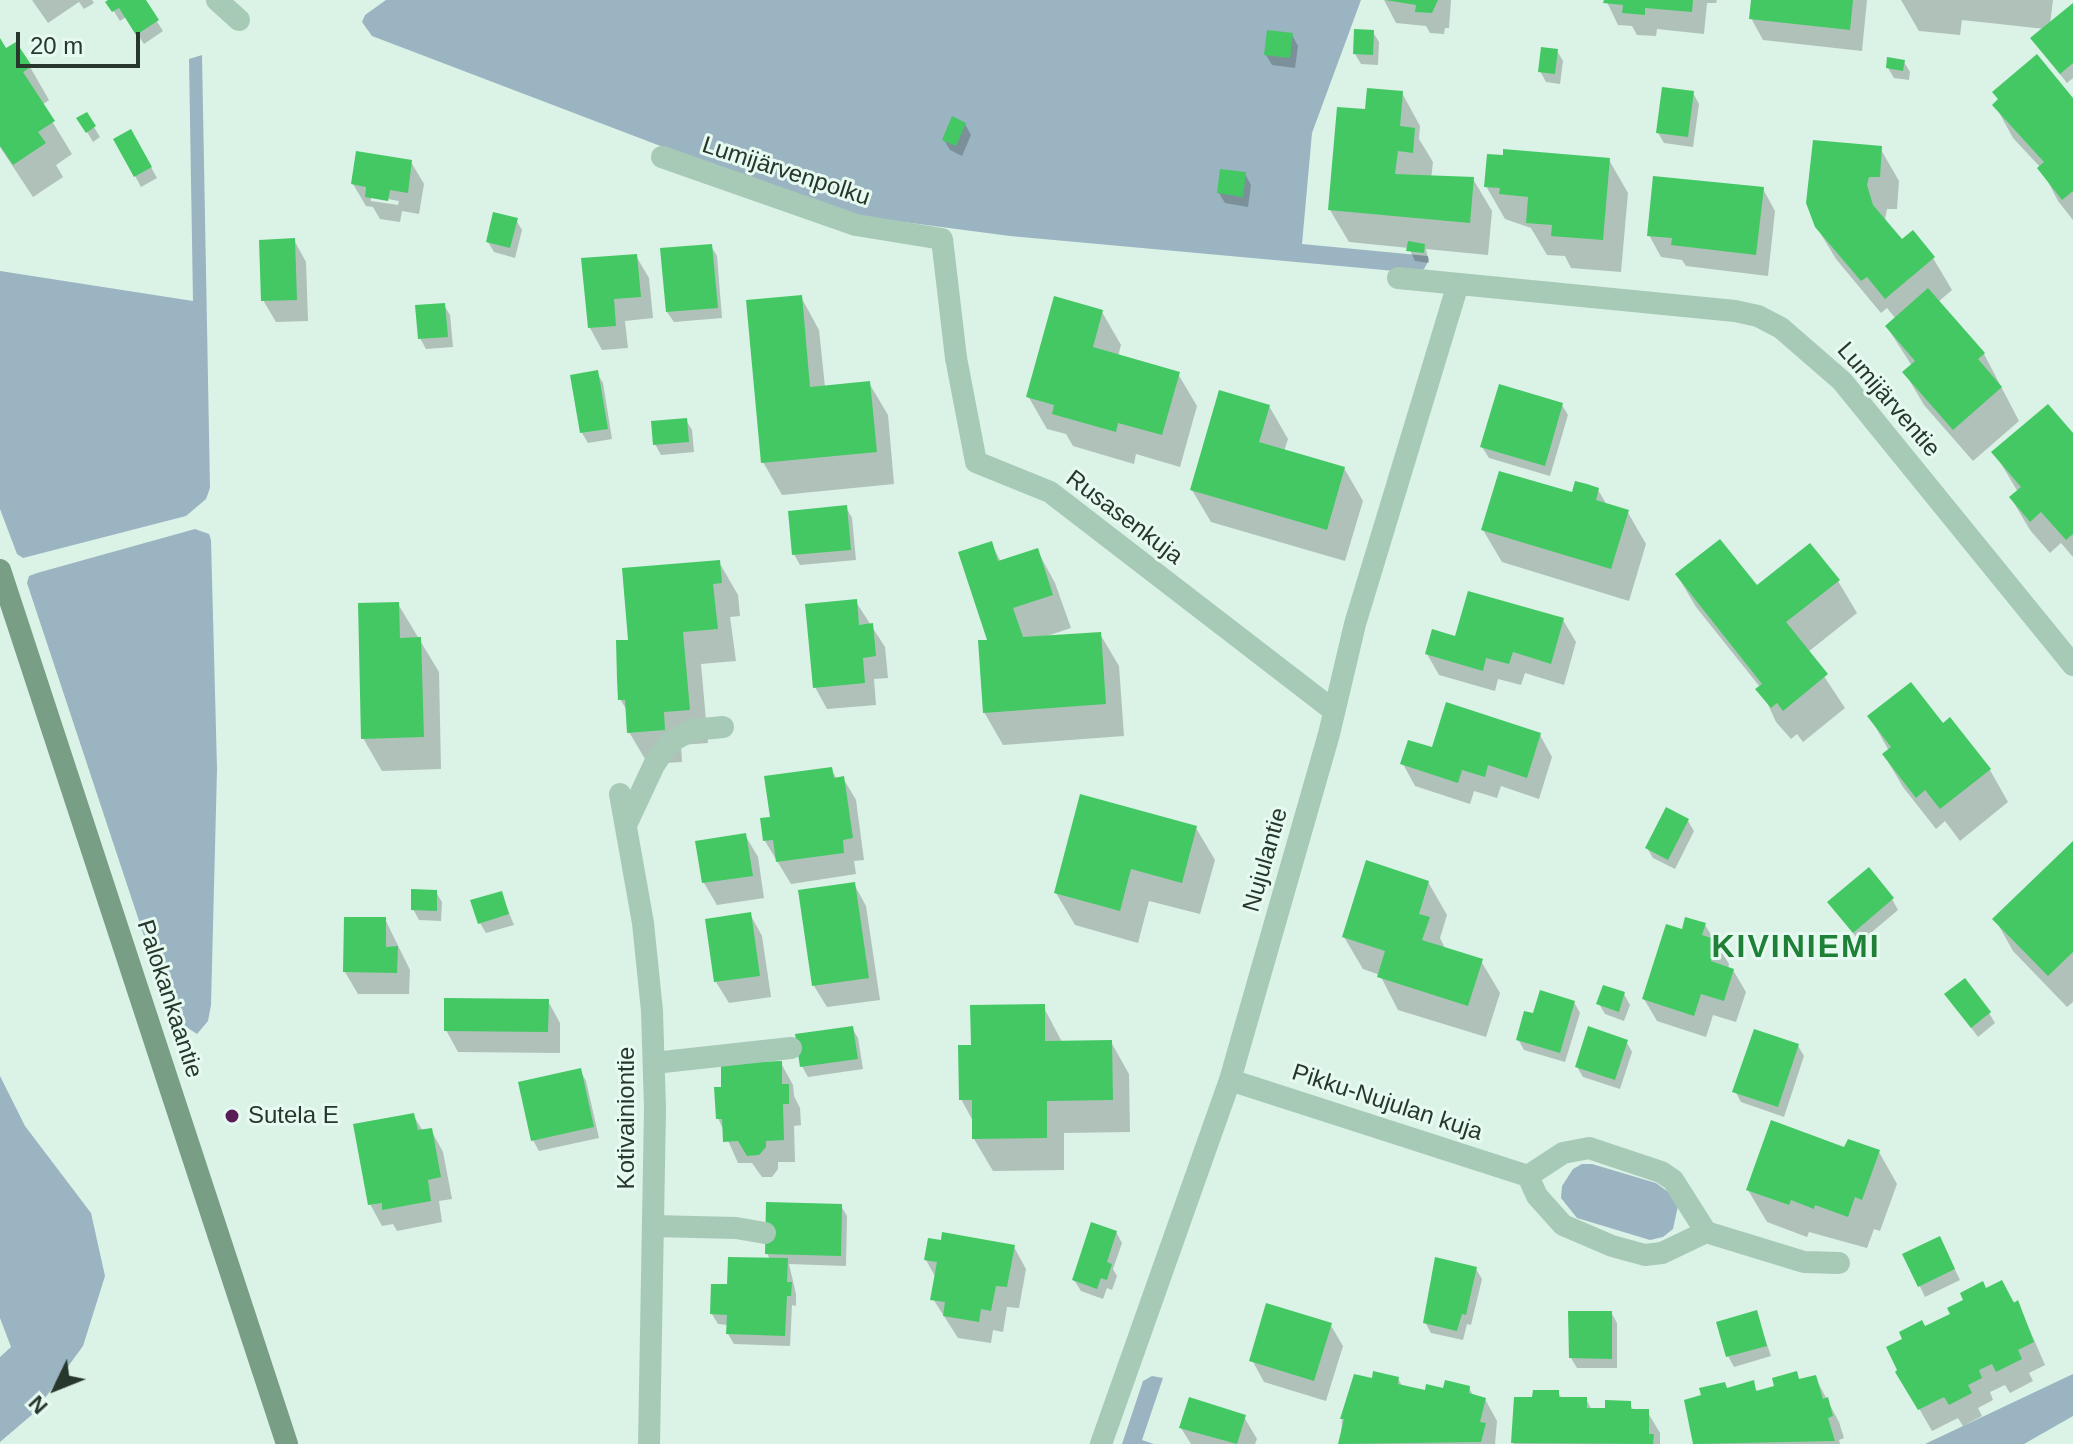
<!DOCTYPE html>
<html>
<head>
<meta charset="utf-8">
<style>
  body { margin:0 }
  #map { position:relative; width:2073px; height:1444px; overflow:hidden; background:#dbf2e7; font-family:Helvetica,sans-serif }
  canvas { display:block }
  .north { position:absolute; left:16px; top:1348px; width:80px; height:80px; -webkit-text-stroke:6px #e7faf1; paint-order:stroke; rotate:227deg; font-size:22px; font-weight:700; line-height:32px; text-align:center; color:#27372c }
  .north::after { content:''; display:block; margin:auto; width:28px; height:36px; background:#27372c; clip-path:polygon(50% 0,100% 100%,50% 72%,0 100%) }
  .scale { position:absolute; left:16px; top:32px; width:124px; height:36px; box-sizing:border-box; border:4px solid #27372c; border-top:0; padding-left:10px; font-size:24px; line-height:28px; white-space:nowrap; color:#27372c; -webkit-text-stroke:6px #e7faf1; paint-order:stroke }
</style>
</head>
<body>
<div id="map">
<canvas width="2073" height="1444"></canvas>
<div class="north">N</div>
<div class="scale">20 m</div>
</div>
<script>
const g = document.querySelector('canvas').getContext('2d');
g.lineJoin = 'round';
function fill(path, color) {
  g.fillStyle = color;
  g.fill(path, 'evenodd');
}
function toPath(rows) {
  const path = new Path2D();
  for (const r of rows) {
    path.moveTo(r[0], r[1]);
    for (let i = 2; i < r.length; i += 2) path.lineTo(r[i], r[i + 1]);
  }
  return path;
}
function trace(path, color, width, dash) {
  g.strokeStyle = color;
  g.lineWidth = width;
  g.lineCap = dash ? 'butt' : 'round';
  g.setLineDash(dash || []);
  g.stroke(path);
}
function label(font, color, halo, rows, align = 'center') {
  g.font = font + ' Helvetica,sans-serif';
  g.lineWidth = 6;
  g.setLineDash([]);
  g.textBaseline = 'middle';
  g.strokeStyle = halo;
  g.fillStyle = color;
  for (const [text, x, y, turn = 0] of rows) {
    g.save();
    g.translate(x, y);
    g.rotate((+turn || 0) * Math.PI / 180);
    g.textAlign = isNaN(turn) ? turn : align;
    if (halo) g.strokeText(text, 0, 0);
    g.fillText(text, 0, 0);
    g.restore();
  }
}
const green = toPath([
  [386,0,1361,0,1312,133,1302,244,1428,256,1429,260,1424,269,1417,273,1010,236,865,217,789,195,372,36,362,22,365,15],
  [202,55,210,488,206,499,186,516,23,558,17,554,0,509,0,271,193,301,189,59],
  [195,529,209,534,211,540,217,769,211,1005,208,1021,197,1034,179,1022,153,963,27,583,29,576,37,573],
  [0,1076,25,1126,91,1213,105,1276,83,1346,34,1413,0,1442,0,1357,11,1347,0,1318],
  [1582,1164,1592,1164,1656,1183,1671,1194,1678,1206,1673,1229,1663,1237,1650,1240,1577,1218,1561,1198,1562,1186,1573,1169],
  [2073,1374,2073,1416,2024,1444,1925,1444],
  [1152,1376,1163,1378,1142,1440,1154,1444,1122,1444,1143,1381]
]);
const shadow = toPath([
  [32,0,92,0,94,3,84,9,79,2,48,23],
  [111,0,143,0,163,31,144,44,126,17,120,21,108,2],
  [1384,0,1451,0,1449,28,1445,28,1444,34,1430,33,1426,26,1396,23],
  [1606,0,1717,0,1716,3,1707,3,1704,34,1657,29,1656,36,1637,35,1632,26,1618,25],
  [1753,0,1867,0,1862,51,1763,40,1751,18],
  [1901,0,2053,0,2050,24,2073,5,2073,78,2067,83,2032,39,2045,29,1962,20,1960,35,1919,31],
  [1373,32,1379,42,1378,65,1361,64,1355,54],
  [1292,35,1298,46,1295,68,1272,65,1266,55],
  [0,42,6,50,15,44,30,67,49,100,42,105,72,154,56,165,63,177,33,197,0,147],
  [1557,51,1563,61,1560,84,1546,82,1540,71],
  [1904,62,1910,72,1909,80,1894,78,1888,68],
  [1402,93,1420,126,1419,139,1433,162,1431,179,1473,179,1492,211,1488,255,1426,249,1429,263,1415,261,1409,248,1349,242,1330,210,1367,112],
  [1693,93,1699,104,1693,147,1664,143,1658,133],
  [1999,101,2073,101,2073,220,2058,201,2041,168,2013,138,1995,105],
  [86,114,100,137,93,142,79,118],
  [965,124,971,135,962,156,950,150,944,140],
  [131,131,157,178,141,187,116,140],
  [1880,148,1899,181,1897,209,1887,209,1885,219,1902,242,1933,258,1952,290,1938,302,1984,354,2019,421,1973,461,1924,405,1905,373,1912,366,1887,327,1896,319,1887,308,1881,313,1836,259,1816,226],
  [1609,160,1628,193,1621,272,1571,268,1565,256,1547,255,1531,228,1505,219,1486,186],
  [411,162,424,184,419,214,402,211,400,222,380,219,373,207,366,206,353,184],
  [371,196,399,201,398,205,371,201],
  [1245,174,1251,185,1248,207,1225,203,1219,193],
  [1763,189,1775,211,1768,276,1686,266,1682,260,1661,257,1649,235],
  [516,220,522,230,515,258,494,252,488,242],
  [294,240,306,262,308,321,276,322,263,300],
  [711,246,717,256,722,318,674,322,667,312],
  [636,256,649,278,653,318,625,321,628,348,602,350,590,328],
  [801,297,819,330,825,387,869,383,888,415,894,484,782,495,763,462],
  [444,305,450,315,453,347,426,349,420,338],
  [1102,312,1121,345,1118,356,1178,374,1197,406,1180,467,1136,454,1134,464,1073,446,1066,434,1047,429,1028,396],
  [597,373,603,383,612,439,588,443,582,433,572,377],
  [1562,405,1568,415,1550,476,1489,458,1482,447],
  [1269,406,1288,439,1284,451,1344,468,1363,501,1345,561,1211,522,1192,490],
  [686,420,692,430,694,452,661,455,655,444],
  [2073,436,2073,557,2061,543,2050,553,2030,530,2011,498,2018,492,1994,452],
  [1598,490,1607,505,1627,511,1646,544,1629,601,1502,562,1483,530,1573,495],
  [846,507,852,518,856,560,800,565,794,554],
  [991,543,1001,562,1037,550,1055,583,1071,628,1047,636,1100,634,1119,666,1124,736,1003,745,984,712],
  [719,562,738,595,740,616,730,617,736,661,701,664,708,743,681,745,682,762,648,764,629,732,628,712,620,699,630,641],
  [1677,575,1757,588,1838,581,1857,613,1808,652,1845,708,1803,742,1797,734,1791,739,1776,722,1760,687,1696,607],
  [856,602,885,647,888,678,874,679,876,705,827,709,815,687],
  [398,604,439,672,441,769,382,771,363,738],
  [1563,620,1576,642,1564,685,1525,673,1521,685,1498,679,1495,691,1439,675,1427,654],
  [1870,717,1942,725,1990,770,2008,802,1960,841,1945,821,1936,829,1903,787,1884,755,1889,751],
  [1540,735,1552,757,1539,799,1501,786,1497,798,1474,791,1470,804,1415,786,1403,764,1433,749],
  [831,769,837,779,843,778,856,800,864,860,854,861,856,874,791,884,765,841,772,819],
  [1688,821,1694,831,1675,869,1653,858,1647,848],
  [1196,828,1215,860,1200,914,1149,901,1138,943,1075,925,1056,893],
  [745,835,758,857,764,898,717,905,704,883,697,842],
  [2073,844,2073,1002,2067,1007,2013,951,1995,919],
  [1428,882,1447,915,1440,938,1446,950,1481,961,1500,993,1486,1037,1398,1010,1380,975,1363,969,1344,937],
  [854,884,866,906,880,1000,827,1007,814,986],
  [436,892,442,902,441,921,419,920,413,909],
  [501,893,514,925,486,933,480,923],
  [1892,899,1898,910,1860,942,1830,903],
  [750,914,762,936,771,997,729,1003,716,982],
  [385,919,410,970,409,994,358,994,345,972],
  [1705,925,1729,964,1728,969,1733,970,1746,992,1736,1022,1713,1015,1706,1037,1657,1021,1644,999,1683,931],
  [1624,994,1630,1005,1624,1021,1605,1014,1599,1004],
  [1947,995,1989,1013,1995,1023,1978,1037],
  [548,1001,560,1023,560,1053,458,1052,446,1030],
  [1574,1002,1580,1013,1565,1062,1524,1050,1518,1039,1534,1015],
  [1043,1006,1062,1042,1111,1042,1129,1074,1130,1132,1064,1133,1064,1170,993,1171,974,1139,974,1123,961,1099,973,1046],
  [852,1028,858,1038,863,1069,808,1077,802,1066],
  [1626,1041,1632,1052,1620,1089,1583,1077,1577,1067],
  [1798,1046,1804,1056,1784,1117,1741,1102,1735,1091],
  [781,1063,793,1085,794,1096,800,1108,801,1125,794,1126,795,1162,778,1162,778,1169,772,1177,762,1177,752,1163,738,1163,718,1118,724,1089],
  [580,1070,586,1081,599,1138,539,1151,533,1140],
  [413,1115,423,1131,431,1130,443,1152,452,1199,439,1201,442,1222,397,1231,393,1224,382,1226,370,1204],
  [1845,1150,1879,1152,1897,1184,1880,1231,1874,1229,1867,1248,1809,1232,1807,1237,1767,1222,1748,1190],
  [841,1206,847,1216,846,1266,789,1264,796,1294,796,1306,792,1305,790,1346,734,1344,728,1334,728,1325,718,1324,712,1314,729,1286,770,1260,767,1253],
  [1116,1232,1122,1243,1113,1269,1117,1276,1112,1290,1107,1288,1103,1299,1081,1291,1074,1280],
  [1014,1247,1026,1269,1019,1308,1007,1307,1003,1332,993,1330,991,1343,958,1338,933,1299,936,1278,926,1260],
  [1945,1249,1960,1280,1925,1297,1905,1255],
  [1476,1269,1482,1279,1471,1325,1467,1324,1463,1340,1431,1333,1425,1322],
  [1986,1291,2018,1303,2045,1365,2029,1373,2033,1381,2010,1393,2005,1385,1990,1392,1993,1400,1978,1408,1982,1416,1963,1426,1958,1418,1932,1431,1898,1372,1925,1329,1953,1315],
  [1611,1312,1617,1323,1617,1368,1577,1368,1571,1358],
  [1756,1313,1771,1356,1734,1367,1728,1356],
  [1330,1324,1343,1346,1326,1401,1264,1382,1252,1360],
  [1815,1377,1839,1422,1844,1438,1839,1440,1840,1444,1696,1444,1690,1428,1727,1390,1753,1383,1758,1393],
  [1398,1379,1403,1387,1426,1393,1469,1388,1474,1397,1485,1399,1497,1421,1495,1444,1341,1444,1342,1418,1373,1380],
  [1558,1392,1562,1399,1586,1399,1592,1410,1607,1410,1629,1403,1634,1411,1647,1411,1660,1433,1660,1444,1513,1444,1534,1399],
  [1244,1417,1257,1439,1255,1444,1191,1444,1181,1428]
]);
const building = toPath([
  [108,0,146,0,159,20,136,35,119,8,112,12,105,2],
  [1385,0,1438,0,1432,13,1415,12,1416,5],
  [1604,0,1693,0,1692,12,1645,8,1645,15,1622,13,1623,5,1603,3],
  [1751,0,1853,0,1850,30,1749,19],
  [2073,3,2073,63,2060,74,2030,38],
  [1354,29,1374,30,1373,55,1353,54],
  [1267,30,1293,33,1290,58,1264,55],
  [0,38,6,48,16,42,32,66,23,72,55,121,38,132,46,143,13,165,0,146],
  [1541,47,1558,49,1555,74,1538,72],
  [2037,54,2073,98,2073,191,2062,200,2037,168,2044,162,1992,105,1998,99,1992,92],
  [1887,57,1905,60,1903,71,1886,68],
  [1662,87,1694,91,1688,137,1656,133],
  [1367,88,1403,91,1400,126,1415,128,1413,153,1398,151,1395,174,1474,177,1470,223,1328,210,1337,107,1365,109],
  [87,112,96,126,86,133,76,118],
  [952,116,966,123,956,146,942,140],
  [131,129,152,167,134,177,113,139],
  [1813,140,1882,146,1880,177,1869,177,1867,185,1873,205,1902,239,1913,230,1935,257,1885,299,1867,277,1861,281,1815,227,1806,203],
  [1503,149,1610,158,1603,240,1551,236,1552,225,1526,223,1528,197,1499,194,1500,188,1484,187,1487,154,1503,155],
  [356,151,412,160,408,193,390,190,388,201,365,197,366,187,351,184],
  [1220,169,1246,172,1243,197,1217,193],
  [1653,176,1764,187,1756,255,1671,245,1672,238,1647,236],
  [493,212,518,218,510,248,486,242],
  [295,238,297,300,261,301,259,240],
  [1408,241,1425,244,1424,253,1406,251],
  [712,244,718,308,666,312,660,248],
  [637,254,641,297,614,299,616,326,588,328,581,258],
  [1928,288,1985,353,1978,359,2002,387,1953,430,1902,372,1915,361,1885,326],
  [802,295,810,387,870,381,877,452,761,463,746,300],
  [1054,296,1103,310,1093,347,1180,372,1162,435,1118,423,1116,432,1052,414,1054,405,1026,397],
  [445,303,448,337,418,339,415,305],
  [598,370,608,429,580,433,570,375],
  [1499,384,1563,403,1545,466,1480,447],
  [1219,390,1270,405,1259,442,1345,467,1327,530,1190,490],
  [2048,404,2073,433,2073,534,2066,540,2041,512,2030,522,2009,497,2021,487,1991,452],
  [687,418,689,442,653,445,651,421],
  [1499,471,1572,492,1575,481,1587,484,1599,488,1596,500,1629,510,1611,569,1481,530],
  [847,505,851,550,792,555,788,511],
  [1720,539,1757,585,1810,543,1840,580,1786,622,1828,674,1783,711,1777,703,1771,708,1755,689,1762,684,1675,574],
  [992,541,998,561,1038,548,1053,595,1013,608,1023,637,1101,632,1106,704,983,713,978,640,987,640,958,552],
  [720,560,722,583,713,584,718,629,683,632,690,710,664,712,665,730,627,733,625,700,618,700,617,679,616,640,628,640,622,568],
  [1468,591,1564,618,1551,664,1513,652,1509,664,1486,658,1483,671,1425,654,1432,629,1455,636],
  [857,599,859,625,873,623,876,656,863,658,865,683,813,688,805,604],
  [399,602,400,638,421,637,424,737,361,739,358,603],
  [1911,682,1943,723,1950,717,1991,769,1940,809,1925,790,1916,798,1882,754,1891,747,1867,716],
  [1446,702,1541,733,1527,778,1488,765,1485,777,1462,770,1458,783,1400,764,1408,740,1432,747],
  [832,767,834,778,844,776,853,838,843,840,844,853,776,862,773,840,763,841,760,818,770,817,764,776],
  [1080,794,1197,826,1182,883,1131,869,1120,911,1054,893],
  [1666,807,1689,819,1668,860,1645,848],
  [746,833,753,876,702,883,695,841],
  [2073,841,2073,952,2048,976,1992,919],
  [1366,860,1429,881,1419,914,1430,917,1422,940,1483,959,1468,1006,1377,977,1385,951,1342,937],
  [1869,867,1894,898,1853,933,1827,902],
  [855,882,869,978,812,986,798,890],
  [411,889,437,890,437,911,411,910],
  [502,891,509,914,478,924,470,900],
  [751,912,760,976,714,982,705,919],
  [344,917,386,917,386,947,398,946,397,973,343,972],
  [1685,917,1706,923,1702,935,1718,940,1711,961,1734,969,1724,1001,1701,994,1694,1016,1642,999,1666,924,1682,929],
  [1965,978,1991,1012,1971,1028,1944,994],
  [1603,985,1625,992,1619,1012,1596,1004],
  [1540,990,1575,1001,1560,1053,1516,1040,1524,1011,1533,1013],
  [444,998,549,999,548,1032,444,1031],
  [1045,1004,1045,1041,1112,1040,1113,1100,1047,1101,1047,1138,972,1139,972,1100,959,1100,958,1045,971,1045,970,1005],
  [853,1026,858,1059,800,1067,795,1034],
  [1588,1026,1628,1040,1615,1080,1575,1067],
  [1754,1029,1799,1044,1778,1107,1732,1092],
  [782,1061,782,1084,789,1084,789,1104,783,1104,784,1140,766,1141,766,1147,759,1155,747,1156,738,1141,723,1142,722,1119,716,1119,714,1087,721,1087,721,1063],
  [581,1068,594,1127,531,1141,518,1082],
  [414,1113,418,1130,432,1128,441,1177,428,1180,431,1201,382,1210,382,1203,368,1205,353,1124],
  [1771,1120,1844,1147,1848,1139,1880,1150,1862,1200,1855,1197,1848,1217,1815,1205,1814,1209,1791,1200,1789,1205,1746,1190],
  [766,1202,842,1204,841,1256,765,1254],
  [1091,1222,1117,1231,1107,1262,1112,1264,1107,1280,1101,1278,1097,1289,1072,1280],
  [942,1232,1015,1245,1007,1287,996,1286,991,1311,981,1309,979,1322,943,1316,945,1302,930,1300,937,1262,924,1260,928,1238,941,1240],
  [1940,1236,1955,1269,1918,1287,1902,1254],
  [728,1257,788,1258,787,1282,792,1282,791,1296,787,1296,785,1336,726,1334,727,1315,710,1314,711,1284,727,1284],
  [1435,1257,1477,1267,1466,1315,1462,1314,1457,1331,1423,1323],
  [2002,1280,2014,1303,2018,1300,2034,1342,2018,1350,2022,1359,1996,1372,1992,1364,1979,1370,1982,1378,1968,1385,1972,1393,1949,1405,1944,1397,1918,1410,1895,1372,1897,1370,1886,1347,1902,1339,1899,1332,1922,1320,1925,1326,1950,1314,1947,1308,1963,1300,1960,1293,1983,1281,1986,1288],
  [1266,1303,1332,1323,1314,1381,1249,1361],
  [1757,1310,1767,1346,1726,1357,1716,1322],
  [1568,1311,1612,1311,1612,1359,1569,1358],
  [1373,1371,1399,1377,1398,1384,1425,1390,1426,1384,1443,1388,1445,1380,1470,1386,1469,1393,1486,1398,1480,1422,1486,1423,1481,1442,1338,1444,1344,1419,1340,1419,1354,1374,1372,1378],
  [1797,1371,1799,1379,1816,1375,1823,1399,1828,1397,1833,1416,1828,1418,1835,1441,1693,1444,1684,1400,1701,1395,1699,1388,1725,1382,1727,1388,1754,1380,1756,1391,1774,1386,1772,1378],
  [1533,1390,1559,1390,1559,1397,1587,1397,1587,1408,1605,1408,1605,1400,1631,1401,1631,1409,1649,1409,1649,1434,1654,1434,1653,1444,1511,1443,1514,1397,1532,1397],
  [1189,1397,1246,1415,1237,1444,1179,1428]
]);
const service = toPath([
  [662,157,856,225,942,239,956,358],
  [626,825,654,765,669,743,692,730,723,727],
  [654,1063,791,1048],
  [654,1226,736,1228,765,1233]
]);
const minor = toPath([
  [217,0,239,20],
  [1398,278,1735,311,1758,316,1781,328,1842,381,2073,665],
  [956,358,976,462,1050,492,1333,710],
  [620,794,643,923,652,1011,655,1109,649,1444],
  [1230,1080,1528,1176,1537,1196,1563,1225,1612,1246,1645,1255,1662,1253,1706,1232,1673,1180,1661,1172,1589,1148,1563,1153,1528,1176],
  [1706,1232,1804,1262,1839,1263],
  [1101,1444,1230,1080,1329,734,1355,624,1458,284]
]);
const secondary = toPath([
  [0,570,287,1444]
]);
const markers = [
  [232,1116,8,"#591c54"]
];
const streetNames = [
  ["Lumijärvenpolku",786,172,18],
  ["Lumijärventie",1888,400,49],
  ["Rusasenkuja",1124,518,37],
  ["Nujulantie",1266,860,-74],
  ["Palokankaantie",169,999,72],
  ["Pikku-Nujulan kuja",1387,1103,18],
  ["Kotivainiontie",627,1118,-90]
];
const poiNames = [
  ["Sutela E",248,1116]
];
const districtNames = [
  ["KIVINIEMI",1796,948]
];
fill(green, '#9bb4c1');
fill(shadow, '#0003');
fill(building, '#43c864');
trace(service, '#a7cab7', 22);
trace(minor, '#a7cab7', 22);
trace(secondary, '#789e86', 22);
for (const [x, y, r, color] of markers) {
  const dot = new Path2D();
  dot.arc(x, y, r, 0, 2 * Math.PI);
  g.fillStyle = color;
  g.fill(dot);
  trace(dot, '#e7faf1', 3);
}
label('24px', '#27372c', '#e7faf1', streetNames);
label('24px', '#27372c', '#e7faf1', poiNames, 'left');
g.letterSpacing = '2px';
label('bold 32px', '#1e8137', '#e7faf1', districtNames);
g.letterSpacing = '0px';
</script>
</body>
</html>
